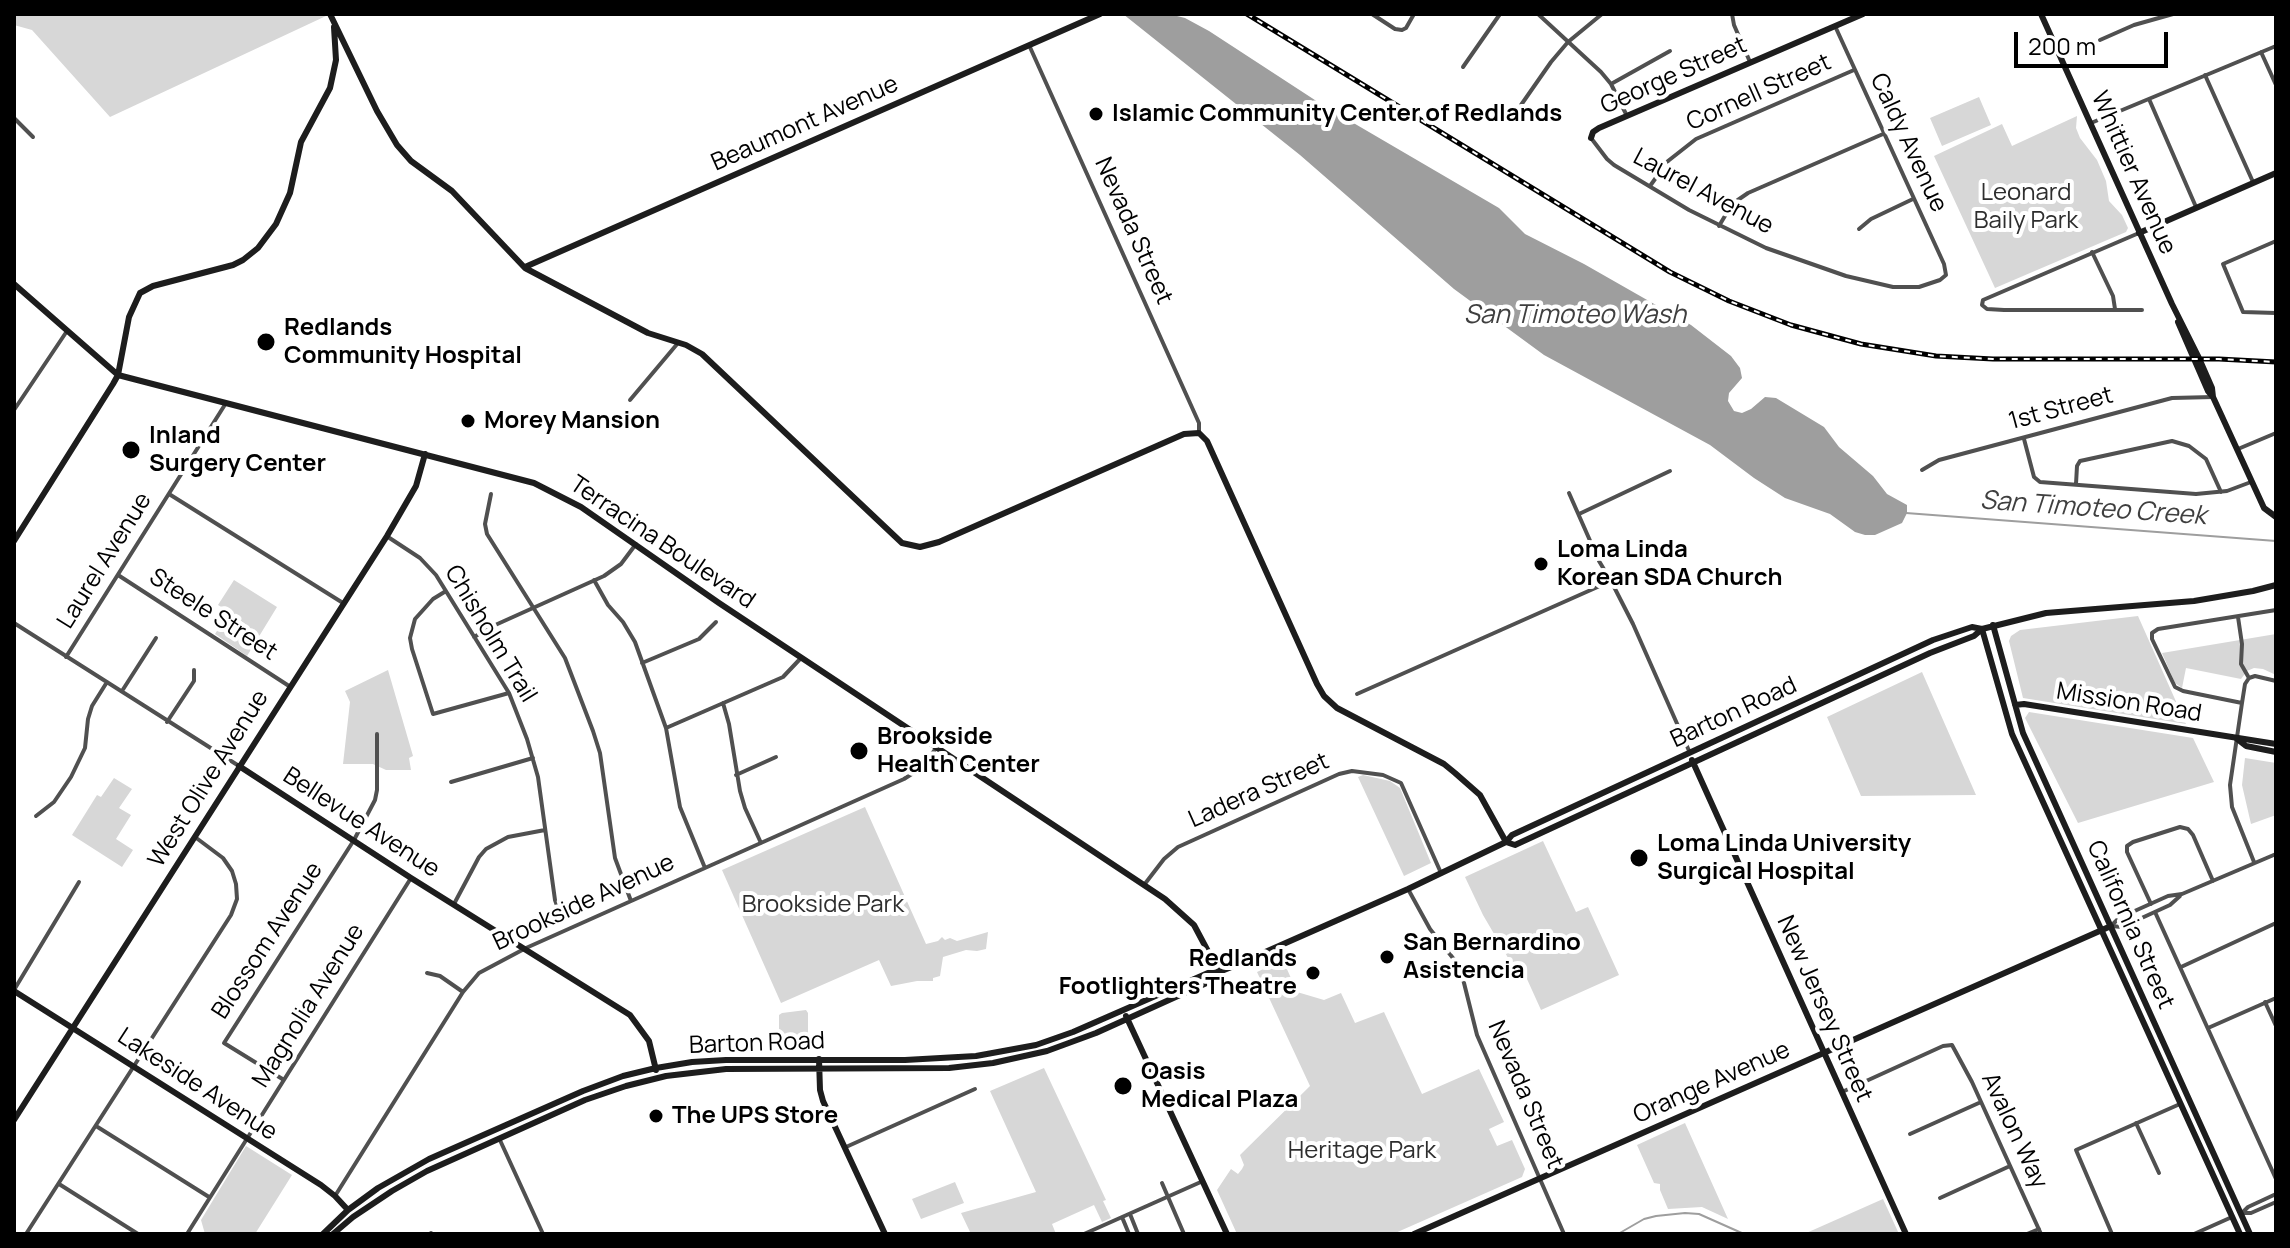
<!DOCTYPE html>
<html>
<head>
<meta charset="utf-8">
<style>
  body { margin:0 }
  #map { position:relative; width:2290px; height:1248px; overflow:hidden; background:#fff; font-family:Manrope,sans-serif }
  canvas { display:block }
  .frame { position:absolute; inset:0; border:16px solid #000; pointer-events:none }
  .scale { position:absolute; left:2014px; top:32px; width:154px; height:36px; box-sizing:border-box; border:4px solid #000; border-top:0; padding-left:10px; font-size:24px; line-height:28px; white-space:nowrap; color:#000; -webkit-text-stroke:6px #fff; paint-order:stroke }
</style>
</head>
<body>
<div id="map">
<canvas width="2290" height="1248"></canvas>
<div class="frame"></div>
<div class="scale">200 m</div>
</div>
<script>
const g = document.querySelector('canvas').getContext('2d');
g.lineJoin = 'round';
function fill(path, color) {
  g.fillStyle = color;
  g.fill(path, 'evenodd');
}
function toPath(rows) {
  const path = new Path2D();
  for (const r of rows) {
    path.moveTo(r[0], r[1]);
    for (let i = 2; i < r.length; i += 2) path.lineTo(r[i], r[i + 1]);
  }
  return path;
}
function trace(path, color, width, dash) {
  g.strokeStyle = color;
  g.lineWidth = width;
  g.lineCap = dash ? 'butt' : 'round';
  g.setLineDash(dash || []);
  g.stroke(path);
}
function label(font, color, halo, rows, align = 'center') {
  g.font = font + ' Manrope,sans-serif';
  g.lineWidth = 8;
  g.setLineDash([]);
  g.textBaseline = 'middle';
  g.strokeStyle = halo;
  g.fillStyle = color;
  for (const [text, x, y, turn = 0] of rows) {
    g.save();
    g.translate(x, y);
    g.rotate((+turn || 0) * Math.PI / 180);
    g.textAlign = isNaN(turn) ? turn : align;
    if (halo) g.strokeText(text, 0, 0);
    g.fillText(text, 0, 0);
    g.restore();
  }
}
const green = toPath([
  [14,14,325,14,326,16,110,117,32,30,14,25],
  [1979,97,1991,125,1942,146,1930,118],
  [2077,116,2076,128,2080,138,2097,160,2106,181,2109,201,2122,215,2128,228,2126,232,1995,288,1934,156,2002,124,2012,146],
  [234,580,277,607,247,656,215,634,229,612,218,605],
  [2138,616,2186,724,2023,698,2009,641,2011,636,2020,630],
  [2276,634,2276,675,2263,669,2254,668,2247,671,2241,679,2186,668,2182,688,2175,683,2162,653],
  [388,670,413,756,409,758,411,770,386,770,373,764,343,764,350,702,345,691],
  [1922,672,1976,795,1861,796,1827,717],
  [2029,712,2193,738,2214,782,2078,823,2025,718],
  [2245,758,2276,763,2276,815,2251,824,2242,785],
  [1363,775,1390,781,1400,788,1431,863,1404,876,1358,777],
  [114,778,132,789,119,808,131,815,116,839,133,850,122,867,72,835,97,795,101,797],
  [865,807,926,944,938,941,942,937,945,940,950,938,957,941,988,932,986,949,977,951,966,950,943,957,940,976,933,978,933,981,917,981,891,986,879,960,781,1003,722,870],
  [1543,841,1576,912,1588,907,1619,975,1541,1010,1527,979,1521,980,1483,915,1465,877],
  [1283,960,1297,992,1324,1000,1341,993,1355,1023,1384,1012,1422,1094,1479,1069,1504,1122,1489,1129,1497,1146,1512,1140,1525,1169,1522,1177,1393,1234,1237,1234,1217,1190,1231,1169,1238,1174,1242,1169,1244,1165,1240,1155,1310,1086,1257,972],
  [806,1010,808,1013,808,1037,805,1040,782,1042,779,1039,779,1015,782,1013],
  [1044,1068,1106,1200,1103,1201,1111,1218,1102,1222,1094,1205,1052,1224,1056,1234,971,1234,961,1213,1036,1192,990,1091],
  [1685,1123,1728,1219,1702,1207,1668,1209,1660,1190,1660,1184,1654,1183,1637,1145],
  [246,1146,292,1175,255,1234,205,1234,201,1220],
  [955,1182,964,1203,921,1219,912,1199],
  [1883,1199,1899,1234,1804,1234]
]);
const water = toPath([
  [1123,14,1169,14,1185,18,1209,31,1321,104,1499,208,1525,234,1584,264,1691,325,1731,356,1740,368,1742,378,1729,393,1728,401,1734,411,1742,413,1751,409,1765,397,1776,398,1824,427,1839,447,1873,476,1887,494,1907,505,1907,513,1902,523,1875,535,1865,535,1855,532,1830,514,1785,498,1754,478,1710,445,1544,355,1454,289,1300,155]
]);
const stream = toPath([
  [1906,513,2276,541],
  [1618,1234,1644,1219,1656,1216,1685,1213,1699,1214,1744,1234]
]);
const street = toPath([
  [1372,14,1395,29,1402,30,1406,28,1414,14],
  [1538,14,1601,72,1611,84,1627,116],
  [1732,14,1734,25,1750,62],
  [2100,40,2134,25,2173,14],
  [1029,45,1199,423,1199,433],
  [2261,52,2276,85],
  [1463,67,1500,14],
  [2205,75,2253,182],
  [1611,84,1670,51],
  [2149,99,2196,207],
  [1521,105,1551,62,1568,42,1602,14],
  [14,118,33,137],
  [2091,123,2276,46],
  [1591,138,1607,159,1614,165,1689,210,1766,248,1846,276,1893,287,1919,287,1940,280,1946,275,1944,264,1835,26],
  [1650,186,1668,161,1696,139,1854,70],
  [1719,226,1732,204,1748,193,1883,134],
  [1859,229,1871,219,1913,199],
  [2139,233,1983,300,1982,305,1987,309,2004,310,2142,310],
  [2276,241,2223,264,2243,312,2276,313],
  [2092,252,2113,296,2115,309],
  [630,400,678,343],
  [14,410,67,331],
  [2024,439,2034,477,2040,482,2196,494,2227,491,2251,482],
  [2238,449,2276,433],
  [1922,470,1939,460,2172,398,2213,397],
  [2076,484,2077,466,2080,461,2172,441,2189,446,2206,459,2221,492],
  [1569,493,1599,561,1611,581,1633,624,1690,753],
  [169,494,343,603],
  [491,494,485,524,487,534,565,658,593,731,600,753,615,858,631,901],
  [1579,514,1670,471],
  [388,537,420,558,436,575,509,693,527,739,538,777,555,900,559,911],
  [118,575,289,686],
  [594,580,608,605,623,622,635,642,666,728,680,807,705,868],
  [446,591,433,599,415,619,410,638,412,649,433,714,509,693],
  [2238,617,2242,644,2241,664,2249,678],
  [14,623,239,766],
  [474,637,493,626,604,576,621,564,636,544],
  [66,657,226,403],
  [642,663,699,639,716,622],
  [2249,678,2245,684,2242,703,2230,785,2232,807,2254,862],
  [2249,678,2255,676,2276,681],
  [122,691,156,638],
  [1357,694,1611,581],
  [723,703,729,724,740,791,745,808,761,843],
  [2242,703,2183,691,2175,687,2152,639,2152,633,2158,629,2276,610],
  [167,722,194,681,194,670],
  [666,728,783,677,801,658],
  [736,775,776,757],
  [451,782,533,758],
  [36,816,54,802,71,777,85,748,88,719,92,706,107,682],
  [1144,885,1164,859,1178,847,1339,774,1352,771,1383,775,1401,783,1441,873],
  [1408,889,1430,929,1460,967,1477,1035,1564,1234],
  [454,904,479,857,486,849,508,837,545,830],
  [2151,904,2127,852,2127,846,2133,842,2180,827,2188,829,2193,835,2213,881],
  [2155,912,2276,1179],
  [2111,926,2119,918,2168,896,2182,894,2276,854],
  [2111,926,2122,927,2170,905,2180,896],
  [2181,967,2276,923],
  [427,973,440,976,463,992],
  [14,990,79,882],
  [2265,1002,2276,1026],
  [2208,1028,2276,998],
  [284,1080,224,1043,354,840,375,800,377,790,377,734],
  [1842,1092,1943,1046,1952,1045,1972,1082,2041,1234],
  [2136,1123,2159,1173],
  [96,1126,209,1197],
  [1910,1134,1981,1102],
  [499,1138,543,1234],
  [846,1147,975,1089],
  [1162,1183,1184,1234],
  [59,1184,138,1234],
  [335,1196,463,992,479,973,526,948,904,779,921,768,937,747],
  [1940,1198,2010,1166],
  [2243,1213,2251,1213,2276,1202],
  [1130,1214,1138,1234],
  [2241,1214,2248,1207,2276,1194],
  [1122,1217,1129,1234],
  [431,1233,431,1234],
  [26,1234,231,915,237,899,236,884,232,871,223,858,195,837],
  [187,1234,411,878],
  [1084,1234,1203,1181],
  [2027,1234,2039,1229],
  [2112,1234,2076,1150,2180,1104],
  [2194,1234,2232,1217]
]);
const secondary = toPath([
  [330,14,377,111,397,145,411,161,452,191,525,268,648,333,686,345,702,354,902,543,920,547,939,542,1184,434,1199,433,1207,441,1317,684,1324,696,1337,708,1444,764,1455,773,1480,795,1506,842],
  [2041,14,2172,304,2198,356,2212,388,2213,397],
  [1591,138,1593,132,1599,128,1863,14],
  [2139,233,2276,173],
  [525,267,1100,14],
  [14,284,118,375,534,483,581,507,719,603,1165,899,1194,925,1219,972],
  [2178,322,2208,391,2213,397,2264,508,2276,517],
  [14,541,113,384,118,375,129,317,140,293,153,286,233,265,243,260,258,248,276,224,290,193,301,142,330,88,336,60,334,27],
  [1993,625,2023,733,2250,1234],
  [1982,629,2012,734,2240,1234],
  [2015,705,2024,704,2276,744],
  [2237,739,2246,746,2276,752],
  [1692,760,1906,1234],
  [239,766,411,878,630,1015,649,1041,656,1070],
  [1506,842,1515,845,1930,653,1974,636,1982,629,2046,613,2194,601,2253,591,2276,585],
  [14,991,321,1185,335,1196,348,1210],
  [1126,1016,1227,1234],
  [819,1059,820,1090,823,1101,885,1234],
  [14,1120,387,536,416,486,425,454],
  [323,1234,348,1210,378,1188,429,1159,583,1091,623,1076,656,1068,692,1062,726,1060,905,1060,976,1056,1036,1045,1073,1032,1208,973,1219,972,1229,968,1408,889,1506,842,1512,835,1933,640,1972,627,1982,629],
  [333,1234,353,1217,392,1191,427,1171,585,1100,626,1086,666,1076,726,1069,949,1068,993,1063,1047,1051,1096,1033,1211,981,1219,973],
  [1414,1234,2111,926]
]);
const rail = toPath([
  [1247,14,1670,272,1729,301,1791,325,1861,344,1936,356,1993,359,2219,359,2276,362]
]);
const markers = [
  [1096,114,8,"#000"],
  [266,342,10,"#000"],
  [468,421,8,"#000"],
  [131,450,10,"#000"],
  [1541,564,8,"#000"],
  [859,751,10,"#000"],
  [1639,858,10,"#000"],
  [1387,957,8,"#000"],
  [1313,973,8,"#000"],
  [1123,1086,10,"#000"],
  [656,1116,8,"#000"]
];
const streetNames = [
  ["George Street",1674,76,-24],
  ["Cornell Street",1759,93,-24],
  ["Beaumont Avenue",805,124,-24],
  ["Caldy Avenue",1908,143,65],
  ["Whittier Avenue",2133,173,66],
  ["Laurel Avenue",1703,192,28],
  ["Nevada Street",1133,231,66],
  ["1st Street",2061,409,-15],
  ["Terracina Boulevard",662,543,34],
  ["Laurel Avenue",105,561,-58],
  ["Steele Street",213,615,33],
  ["Chisholm Trail",490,634,59],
  ["Mission Road",2129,703,9],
  ["Barton Road",1734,713,-25],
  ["West Olive Avenue",209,779,-58],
  ["Ladera Street",1259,791,-24],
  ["Bellevue Avenue",361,823,33],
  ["Brookside Avenue",584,903,-25],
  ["California Street",2130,925,66],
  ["Blossom Avenue",268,941,-57],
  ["Magnolia Avenue",309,1006,-58],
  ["New Jersey Street",1824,1009,66],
  ["Barton Road",757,1044,-2],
  ["Orange Avenue",1712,1083,-24],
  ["Lakeside Avenue",197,1085,33],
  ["Nevada Street",1525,1095,67],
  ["Avalon Way",2014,1131,65]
];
const poiNames = [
  ["Islamic Community Center of Redlands",1112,114],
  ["Redlands",284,328],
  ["Community Hospital",284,356],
  ["Morey Mansion",484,421],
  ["Inland",149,436],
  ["Surgery Center",149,464],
  ["Loma Linda",1557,550],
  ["Korean SDA Church",1557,578],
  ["Brookside",877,737],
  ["Health Center",877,765],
  ["Loma Linda University",1657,844],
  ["Surgical Hospital",1657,872],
  ["San Bernardino",1403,943],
  ["Asistencia",1403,971],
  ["Redlands",1297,959,"right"],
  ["Footlighters Theatre",1297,987,"right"],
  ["Oasis",1141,1072],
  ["Medical Plaza",1141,1100],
  ["The UPS Store",672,1116]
];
const parkNames = [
  ["Leonard",2026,193],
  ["Baily Park",2026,221],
  ["Brookside Park",823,905],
  ["Heritage Park",1362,1151]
];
const waterNames = [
  ["San Timoteo Wash",1575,316],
  ["San Timoteo Creek",2093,509,4]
];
fill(green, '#d7d7d7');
fill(water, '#9e9e9e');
trace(stream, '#9e9e9e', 2);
trace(street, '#505050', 4);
trace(secondary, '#1d1d1d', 6);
trace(rail, '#000', 5);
trace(rail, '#fff', 2, [6]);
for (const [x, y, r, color] of markers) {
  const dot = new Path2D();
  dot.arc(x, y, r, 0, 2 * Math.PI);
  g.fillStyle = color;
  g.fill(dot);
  trace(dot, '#fff', 3);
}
label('24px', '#000', '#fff', streetNames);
label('bold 24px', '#000', '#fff', poiNames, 'left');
label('24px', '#2e2e2e', '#fff', parkNames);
label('italic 26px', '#3f3f3f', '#fff', waterNames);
</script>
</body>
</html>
